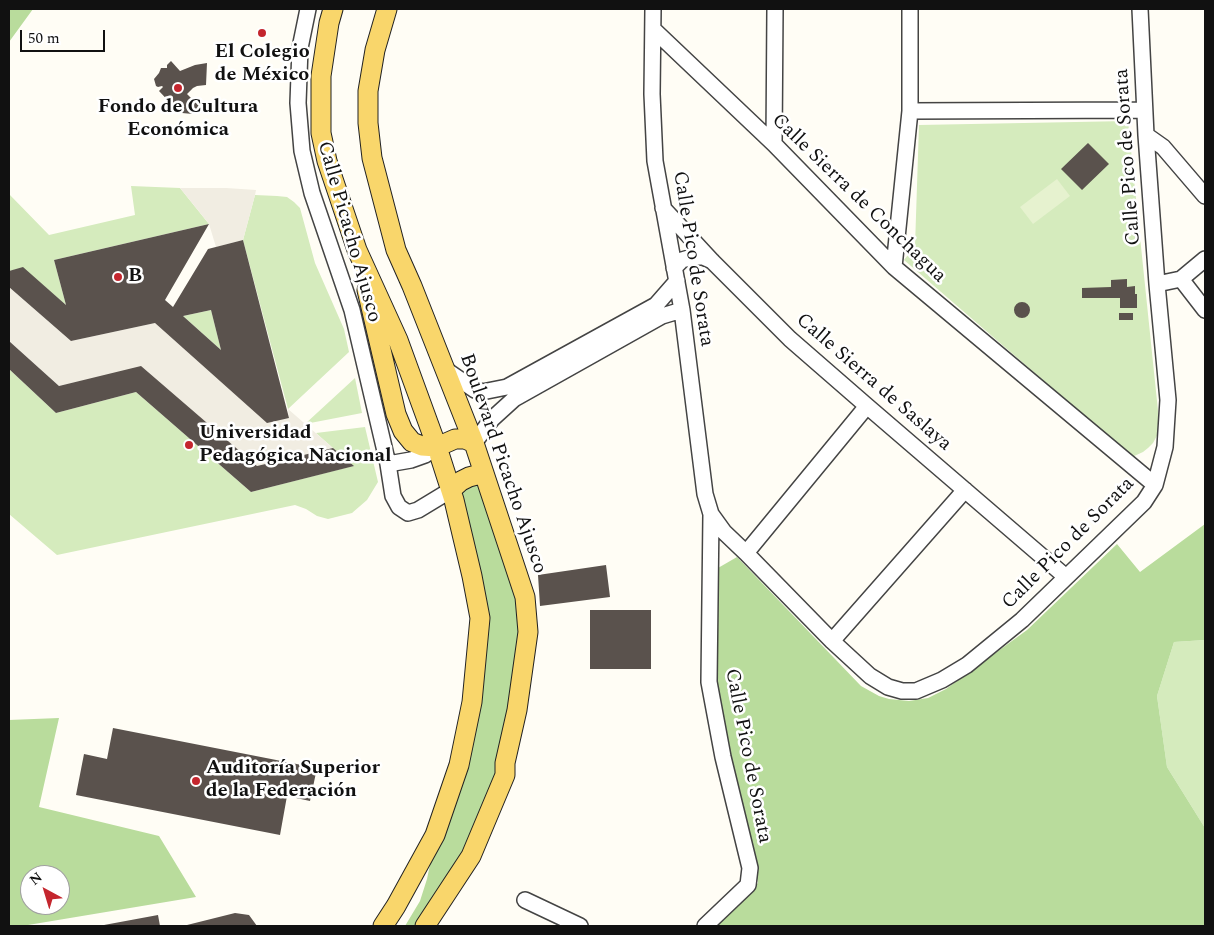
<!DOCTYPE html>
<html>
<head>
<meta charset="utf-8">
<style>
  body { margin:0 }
  #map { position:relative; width:1214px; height:935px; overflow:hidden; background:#fffdf5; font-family:Spectral,serif }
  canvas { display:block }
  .frame { position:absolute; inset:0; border:10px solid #111; pointer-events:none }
  .north { position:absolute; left:20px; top:865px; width:50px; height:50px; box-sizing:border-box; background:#fff; border:1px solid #a0a0a0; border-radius:50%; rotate:321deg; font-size:14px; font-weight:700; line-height:20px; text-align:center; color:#111 }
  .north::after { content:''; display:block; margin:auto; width:18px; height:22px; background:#c4262e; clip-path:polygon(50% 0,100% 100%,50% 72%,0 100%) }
  .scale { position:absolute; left:20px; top:30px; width:85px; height:22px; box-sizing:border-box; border:2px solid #111; border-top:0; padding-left:6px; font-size:15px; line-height:18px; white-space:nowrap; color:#111; -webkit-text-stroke:4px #fff; paint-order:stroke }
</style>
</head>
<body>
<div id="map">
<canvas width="1214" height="935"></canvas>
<div class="frame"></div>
<div class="north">N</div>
<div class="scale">50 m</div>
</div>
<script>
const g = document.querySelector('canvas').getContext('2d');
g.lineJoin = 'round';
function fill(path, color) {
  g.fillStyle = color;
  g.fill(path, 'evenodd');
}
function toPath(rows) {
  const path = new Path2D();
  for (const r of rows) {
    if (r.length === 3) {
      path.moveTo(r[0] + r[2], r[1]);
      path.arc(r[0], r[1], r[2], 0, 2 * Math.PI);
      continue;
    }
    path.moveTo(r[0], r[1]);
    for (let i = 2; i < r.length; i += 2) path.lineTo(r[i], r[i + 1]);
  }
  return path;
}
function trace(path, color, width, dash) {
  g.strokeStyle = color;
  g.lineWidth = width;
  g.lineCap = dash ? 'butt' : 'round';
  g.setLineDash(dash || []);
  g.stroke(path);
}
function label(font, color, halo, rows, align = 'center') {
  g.font = font + ' Spectral,serif';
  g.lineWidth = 5;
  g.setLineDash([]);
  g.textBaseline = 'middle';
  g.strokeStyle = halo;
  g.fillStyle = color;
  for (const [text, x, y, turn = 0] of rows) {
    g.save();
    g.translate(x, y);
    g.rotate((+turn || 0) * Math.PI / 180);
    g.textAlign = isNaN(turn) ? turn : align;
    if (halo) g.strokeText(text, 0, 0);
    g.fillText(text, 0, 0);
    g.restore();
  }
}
const green = toPath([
  [1128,121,1160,430,1153,443,1148,448,1143,452,1132,457,904,260,915,246,919,125],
  [131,186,180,188,209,224,54,260,66,305,23,268,9,271,9,194,49,235,135,215],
  [255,195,277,196,287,197,294,202,300,208,315,263,344,329,349,352,288,409,243,240],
  [211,310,221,350,183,316],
  [9,369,56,413,136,392,251,492,353,466,316,433,365,427,378,482,367,500,352,513,328,519,317,516,306,509,295,505,57,555,9,514],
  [355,378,362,413,305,424],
  [1205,640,1205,828,1167,767,1157,696,1174,642]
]);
const forest = toPath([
  [9,9,33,9,9,42],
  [486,478,523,597,516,710,470,855,423,926,405,926,420,901,427,879,481,617,454,490],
  [1205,524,1205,640,1174,642,1157,696,1167,767,1205,828,1205,926,715,926,758,883,716,686,718,568,737,557,861,686,879,696,889,699,909,701,928,698,946,689,1027,630,1117,544,1140,572],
  [59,718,39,807,159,836,196,897,22,926,9,926,9,720],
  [30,875,60,875,60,905,30,905]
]);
const pitch = toPath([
  [1057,179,1070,196,1033,224,1020,207]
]);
const plaza = toPath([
  [180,188,226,188,256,190,255,195,243,240,216,247,209,224],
  [9,287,71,341,155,323,267,422,289,418,288,409,333,448,257,466,141,367,59,386,9,341]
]);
const building = toPath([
  [171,61,180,71,195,65,207,63,206,85,197,86,193,88,187,94,205,112,193,114,182,113,177,110,159,91,163,87,162,86,158,87,156,86,154,79,159,73,161,68,167,68,167,65],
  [1088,143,1109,164,1082,190,1061,169],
  [209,224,165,300,173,307,208,249,243,240,289,418,267,423,155,323,71,341,9,287,9,271,23,267,66,305,54,260],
  [211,310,221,350,183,316],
  [1127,279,1127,287,1135,286,1135,294,1137,294,1137,308,1120,308,1120,298,1082,298,1082,288,1111,287,1111,280],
  [1022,310,8],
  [1119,313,1133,313,1133,320,1119,320],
  [9,341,59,386,141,366,257,466,333,448,354,466,251,492,136,392,56,413,9,369],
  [606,565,610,597,540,606,538,575],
  [590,610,651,610,651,669,590,669],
  [113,728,317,768,310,801,287,796,280,835,76,795,84,754,107,759],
  [235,913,249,915,257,926,183,926],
  [158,915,160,926,104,926,104,925]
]);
const minor = toPath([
  [308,9,300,48,298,103,302,151,312,193,352,310,388,464,393,496,399,507,408,513,418,510,451,490],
  [653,9,652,94,655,161,682,310,705,494,711,514,709,682,723,757,750,868,748,885,705,926],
  [654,30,774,144,894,267,1155,485],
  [910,111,1144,110],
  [1146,135,1163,147,1205,196],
  [774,144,775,9],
  [663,208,712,261,790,339,867,406,1066,577],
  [894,267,910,111,910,9],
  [674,268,682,260,692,257,703,257,712,261],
  [1181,279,1205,310],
  [1157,284,1181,279,1205,259],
  [446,370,475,390,482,392,507,387,656,305,677,281],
  [474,443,492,419,514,399,662,316,682,310],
  [388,464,411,460,425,455,437,447],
  [711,514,724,532,746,553,832,641,870,676,888,687,902,691,916,691,942,680,967,665,1022,620,1144,502,1155,485,1165,447,1168,400,1157,284,1146,135,1140,9],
  [746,553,867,406],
  [832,641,965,490],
  [525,900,580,926]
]);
const major = toPath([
  [333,9,329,23,321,76,321,133,327,161,357,250,398,340,437,447,454,500,472,576,480,618,472,702,459,765,435,835,396,906,383,926],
  [387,9,375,50,368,91,368,123,372,158,396,250,412,286,474,443,525,597,528,632,517,710,505,763,505,775,471,856,425,926],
  [367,290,396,414,403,431,412,442,422,446,437,447,455,439,465,439,474,443],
  [451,490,461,481,469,477,484,473]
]);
const markers = [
  [262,33,5,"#c4262e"],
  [178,88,5,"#c4262e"],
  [118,277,5,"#c4262e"],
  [189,445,5,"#c4262e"],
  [196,781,5,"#c4262e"]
];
const poiNames = [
  ["El Colegio",262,53,"center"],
  ["de México",262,76,"center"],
  ["Fondo de Cultura",178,108,"center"],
  ["Económica",178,131,"center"],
  ["B",128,277],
  ["Universidad",199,434],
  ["Pedagógica Nacional",199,457],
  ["Auditoría Superior",206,769],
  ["de la Federación",206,792]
];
const streetNames = [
  ["Calle Pico de Sorata",1129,157,-94],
  ["Calle Sierra de Conchagua",858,199,44],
  ["Calle Picacho Ajusco",348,232,74],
  ["Calle Pico de Sorata",692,259,81],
  ["Calle Sierra de Saslaya",873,383,41],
  ["Boulevard Picacho Ajusco",502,464,71],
  ["Calle Pico de Sorata",1069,544,-45],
  ["Calle Pico de Sorata",747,756,79]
];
fill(green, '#d5ebbd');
fill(forest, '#b9dc9c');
fill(pitch, '#e6f2cf');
fill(plaza, '#f1ede2');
fill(building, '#5a524d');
trace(minor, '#444', 18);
trace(major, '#222', 21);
trace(minor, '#fff', 15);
trace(major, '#f9d66b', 19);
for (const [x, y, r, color] of markers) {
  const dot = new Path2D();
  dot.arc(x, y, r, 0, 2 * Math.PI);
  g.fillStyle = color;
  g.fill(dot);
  trace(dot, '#fff', 2);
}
label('bold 20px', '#111', '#fff', poiNames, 'left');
label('20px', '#111', '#fff', streetNames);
</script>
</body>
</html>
